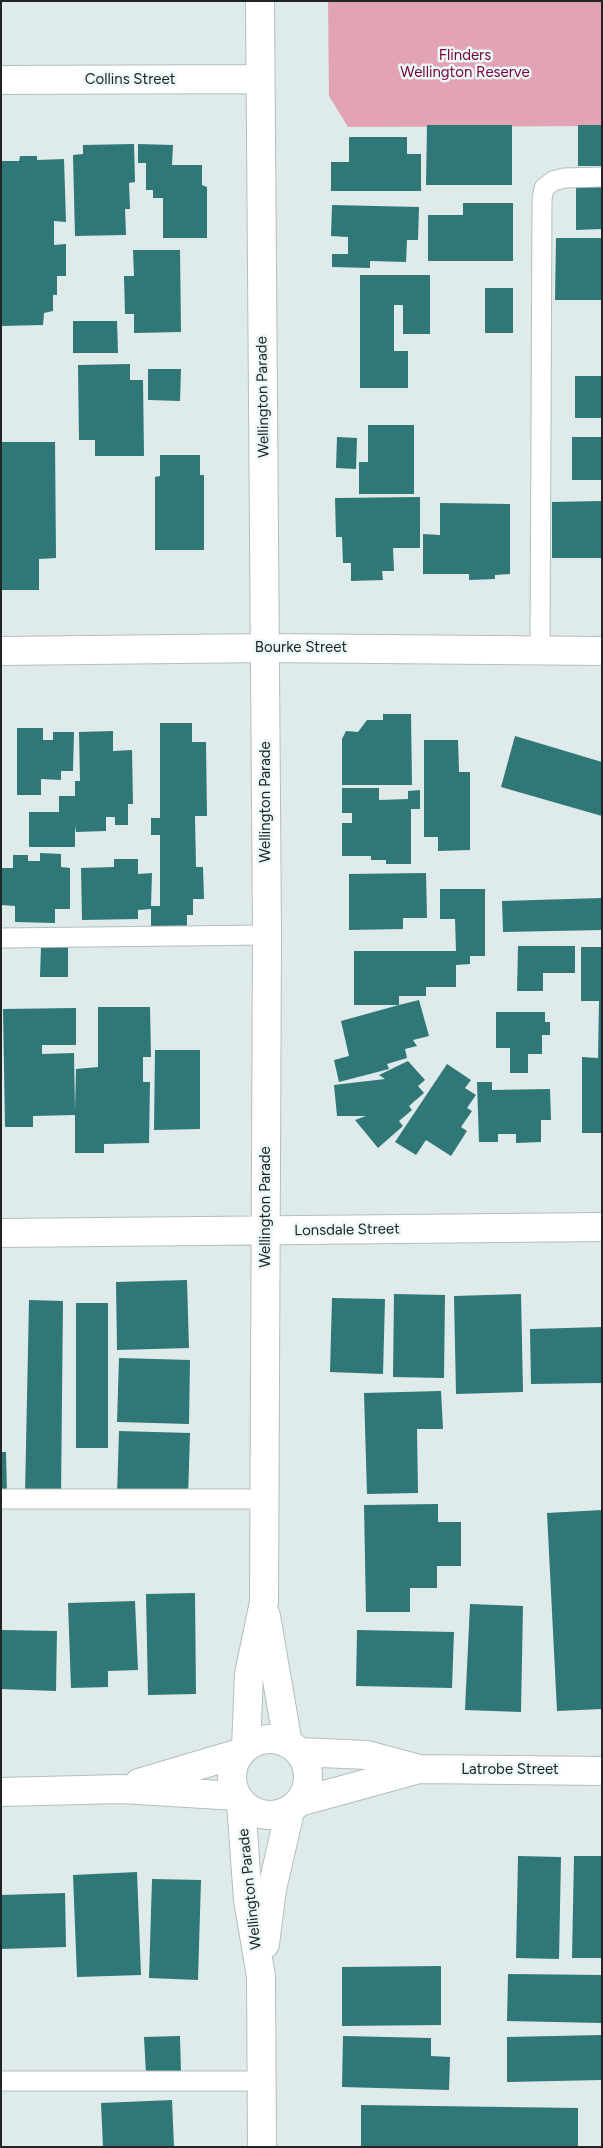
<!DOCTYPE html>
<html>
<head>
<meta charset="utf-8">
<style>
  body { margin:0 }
  #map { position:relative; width:603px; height:2148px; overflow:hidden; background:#dfeaea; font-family:Figtree,sans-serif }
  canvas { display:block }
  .frame { position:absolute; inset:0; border:2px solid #212525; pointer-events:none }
</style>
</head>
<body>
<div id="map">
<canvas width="603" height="2148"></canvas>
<div class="frame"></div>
</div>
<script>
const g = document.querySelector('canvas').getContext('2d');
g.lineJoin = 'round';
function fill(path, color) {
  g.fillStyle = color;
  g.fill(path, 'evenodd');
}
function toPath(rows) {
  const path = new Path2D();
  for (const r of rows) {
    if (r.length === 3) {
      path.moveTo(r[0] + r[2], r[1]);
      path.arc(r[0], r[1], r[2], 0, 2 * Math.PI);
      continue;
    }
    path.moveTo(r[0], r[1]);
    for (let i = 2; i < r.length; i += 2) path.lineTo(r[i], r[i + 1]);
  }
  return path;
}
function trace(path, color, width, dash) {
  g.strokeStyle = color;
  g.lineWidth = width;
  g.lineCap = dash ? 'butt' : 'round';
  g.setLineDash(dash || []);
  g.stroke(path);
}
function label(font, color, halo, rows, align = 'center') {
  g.font = font + ' Figtree,sans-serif';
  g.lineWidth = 5;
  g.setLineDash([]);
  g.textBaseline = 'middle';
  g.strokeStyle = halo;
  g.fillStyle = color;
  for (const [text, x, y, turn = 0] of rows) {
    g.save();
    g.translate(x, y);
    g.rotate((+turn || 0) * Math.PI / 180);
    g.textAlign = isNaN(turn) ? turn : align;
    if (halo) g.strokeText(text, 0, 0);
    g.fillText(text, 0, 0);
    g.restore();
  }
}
const green = toPath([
  [328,1,602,1,602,126,348,127,329,96]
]);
const building = toPath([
  [427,125,512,125,512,185,426,185],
  [578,125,602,125,602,166,578,166],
  [349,137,407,137,407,154,421,154,421,191,331,191,331,162,349,162],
  [134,144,135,182,129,183,130,209,125,209,126,235,75,236,73,155,83,154,83,145],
  [138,144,173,145,172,165,202,165,202,185,207,187,207,238,163,238,163,198,153,198,153,190,146,190,146,163,138,163],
  [20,156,37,156,37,160,64,159,66,222,54,221,54,245,66,244,66,276,57,276,57,295,53,295,53,311,44,313,43,325,1,326,1,161,19,161],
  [576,185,602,185,602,229,576,230],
  [463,203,513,203,513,261,428,261,428,215,463,215],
  [332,205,419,207,418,240,407,240,406,262,370,261,370,268,332,267,332,254,348,254,348,237,331,236],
  [556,238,602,238,602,300,555,300],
  [133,250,180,250,181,332,134,333,134,314,125,314,124,276,134,276],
  [360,275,430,275,430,334,403,334,403,305,394,305,394,351,408,351,408,388,360,388],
  [485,288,513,288,513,333,485,333],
  [73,321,117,321,118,353,73,353],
  [130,364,130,380,143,380,144,456,95,456,95,440,79,440,78,365],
  [148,369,181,369,180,401,148,400],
  [575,376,602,376,602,418,575,418],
  [368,425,414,425,414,494,359,494,359,462,368,462],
  [337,437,357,438,356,469,336,468],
  [572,437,602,437,602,480,572,480],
  [1,442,55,442,56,558,39,559,39,590,1,590],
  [160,455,200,455,200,475,204,475,204,550,155,550,155,477,160,476],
  [420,497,420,548,393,548,394,571,382,571,383,580,351,581,351,563,343,563,342,537,336,537,335,498],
  [602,501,602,558,552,558,552,502],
  [440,503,510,504,510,574,495,575,495,579,469,580,469,574,423,574,423,534,440,535],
  [383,714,411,714,412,785,342,785,342,739,346,731,358,732,367,720,383,720],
  [160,723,192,723,192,742,206,742,207,816,195,816,196,867,203,867,204,899,193,899,193,915,187,915,187,934,151,934,151,909,138,910,138,919,82,920,81,868,114,867,114,859,138,859,138,874,152,873,151,906,160,906,160,835,151,835,151,818,160,818],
  [17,728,43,728,43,740,53,740,53,732,74,732,73,771,61,771,61,780,41,779,41,795,17,795],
  [113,731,113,751,132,750,133,804,128,804,128,825,115,825,115,817,106,817,106,831,76,832,75,826,75,847,29,847,29,812,59,812,59,796,75,796,75,781,80,781,79,732],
  [515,736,602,762,602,816,501,787],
  [424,740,458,740,459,772,470,772,470,850,438,851,438,837,424,837],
  [342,788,379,788,379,800,408,799,408,791,420,790,420,809,411,809,411,864,386,864,386,860,371,860,371,856,342,856,342,823,352,823,352,813,342,813],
  [40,853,61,854,61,867,70,868,70,909,55,909,55,923,15,922,15,906,1,905,2,868,13,868,13,855,28,855,28,861,40,861],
  [426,873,427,918,403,918,403,929,349,930,349,874],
  [440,889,485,889,485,956,470,956,470,964,456,965,456,987,426,987,426,996,399,996,399,1005,419,1000,429,1036,413,1040,417,1046,405,1049,407,1058,387,1064,389,1069,339,1082,334,1060,349,1056,341,1021,399,1005,354,1005,354,951,456,951,455,919,440,919],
  [602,898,602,930,503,932,502,901],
  [41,946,68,947,68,977,40,977],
  [518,946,575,946,575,973,543,973,543,991,517,991],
  [581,947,602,947,602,1133,582,1133,582,1057,598,1058,599,1001,581,1001],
  [98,1007,150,1007,151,1057,143,1057,143,1082,150,1082,149,1143,104,1144,104,1153,75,1153,75,1115,33,1116,33,1127,5,1127,3,1009,76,1008,76,1045,42,1045,42,1054,74,1053,75,1111,76,1069,98,1067],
  [496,1012,545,1012,545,1022,550,1022,550,1035,542,1035,542,1054,528,1054,528,1073,510,1073,510,1048,496,1048],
  [155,1050,200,1050,200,1129,154,1130],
  [408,1061,425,1080,418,1086,424,1093,409,1106,412,1110,399,1121,403,1126,378,1148,355,1120,366,1116,337,1116,334,1085,385,1079,379,1075],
  [447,1064,471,1080,465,1088,476,1095,467,1108,472,1111,461,1127,467,1131,451,1156,426,1140,416,1155,395,1142],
  [477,1082,492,1082,492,1090,550,1089,551,1120,541,1120,541,1142,516,1143,516,1134,498,1134,498,1142,479,1142],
  [187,1280,189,1348,117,1350,116,1282],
  [394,1294,445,1295,444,1378,393,1377],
  [521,1294,523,1392,456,1394,454,1296],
  [332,1298,385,1299,383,1374,330,1372],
  [29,1300,63,1301,61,1496,25,1495],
  [76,1303,108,1303,108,1448,76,1448],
  [602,1327,602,1383,531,1384,530,1329],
  [119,1358,190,1360,189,1424,117,1422],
  [441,1391,443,1429,417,1429,418,1493,367,1494,364,1393],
  [119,1431,190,1433,188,1498,117,1496],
  [1,1452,6,1452,7,1495,1,1495],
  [438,1504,438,1522,461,1522,461,1566,437,1566,437,1588,410,1588,410,1612,366,1612,364,1505],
  [602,1510,602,1709,557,1711,547,1513],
  [195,1593,196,1694,148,1695,146,1594],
  [135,1601,138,1670,108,1671,108,1687,71,1688,68,1603],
  [470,1604,523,1606,521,1712,465,1710],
  [1,1630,57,1631,56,1691,1,1689],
  [357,1630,454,1632,452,1688,356,1686],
  [518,1856,561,1857,559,1959,516,1958],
  [574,1856,602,1856,602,1958,572,1958],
  [137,1872,141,1975,77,1977,73,1875],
  [152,1879,201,1880,198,1980,149,1978],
  [65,1893,66,1947,1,1949,1,1895],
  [441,1966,441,2025,342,2026,342,1967],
  [508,1974,602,1975,602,2023,507,2021],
  [602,2035,602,2080,507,2082,507,2037],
  [180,2036,181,2073,146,2074,144,2037],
  [343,2036,431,2038,431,2056,450,2057,449,2090,342,2087],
  [172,2100,174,2147,103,2147,101,2103],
  [361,2105,578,2108,578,2147,361,2147]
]);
const lane = toPath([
  [540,650,542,199,544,188,553,181,564,178,602,177],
  [1,938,267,935],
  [1,1499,264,1499],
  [1,2081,262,2081]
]);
const street = toPath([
  [1,80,259,79],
  [1,651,266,648,602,651],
  [1,1233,602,1227],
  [266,1616,288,1744],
  [270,1777,38],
  [246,1748,249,1674,264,1602,267,935,260,1],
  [299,1752,367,1755,419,1769,602,1771],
  [139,1783,240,1753],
  [1,1792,121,1789,237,1796],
  [299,1802,419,1769],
  [241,1803,248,1900,261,1976,262,2147],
  [265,1944,272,1889,290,1811]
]);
const parkNames = [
  ["Flinders",465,56],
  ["Wellington Reserve",465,73]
];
const streetNames = [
  ["Collins Street",130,80],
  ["Wellington Parade",263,397,-91],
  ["Bourke Street",301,648],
  ["Wellington Parade",266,802,-90],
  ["Wellington Parade",266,1207,-90],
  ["Lonsdale Street",347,1230,-1],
  ["Latrobe Street",510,1770],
  ["Wellington Parade",250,1889,-96]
];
fill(green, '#e2a4b4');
fill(building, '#307777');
trace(lane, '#b3bebe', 21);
trace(street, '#b3bebe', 30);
trace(lane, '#fff', 19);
trace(street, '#fff', 28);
label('15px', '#77023a', '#ecf8f7', parkNames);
label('15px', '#212525', '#ecf8f7', streetNames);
</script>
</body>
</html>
